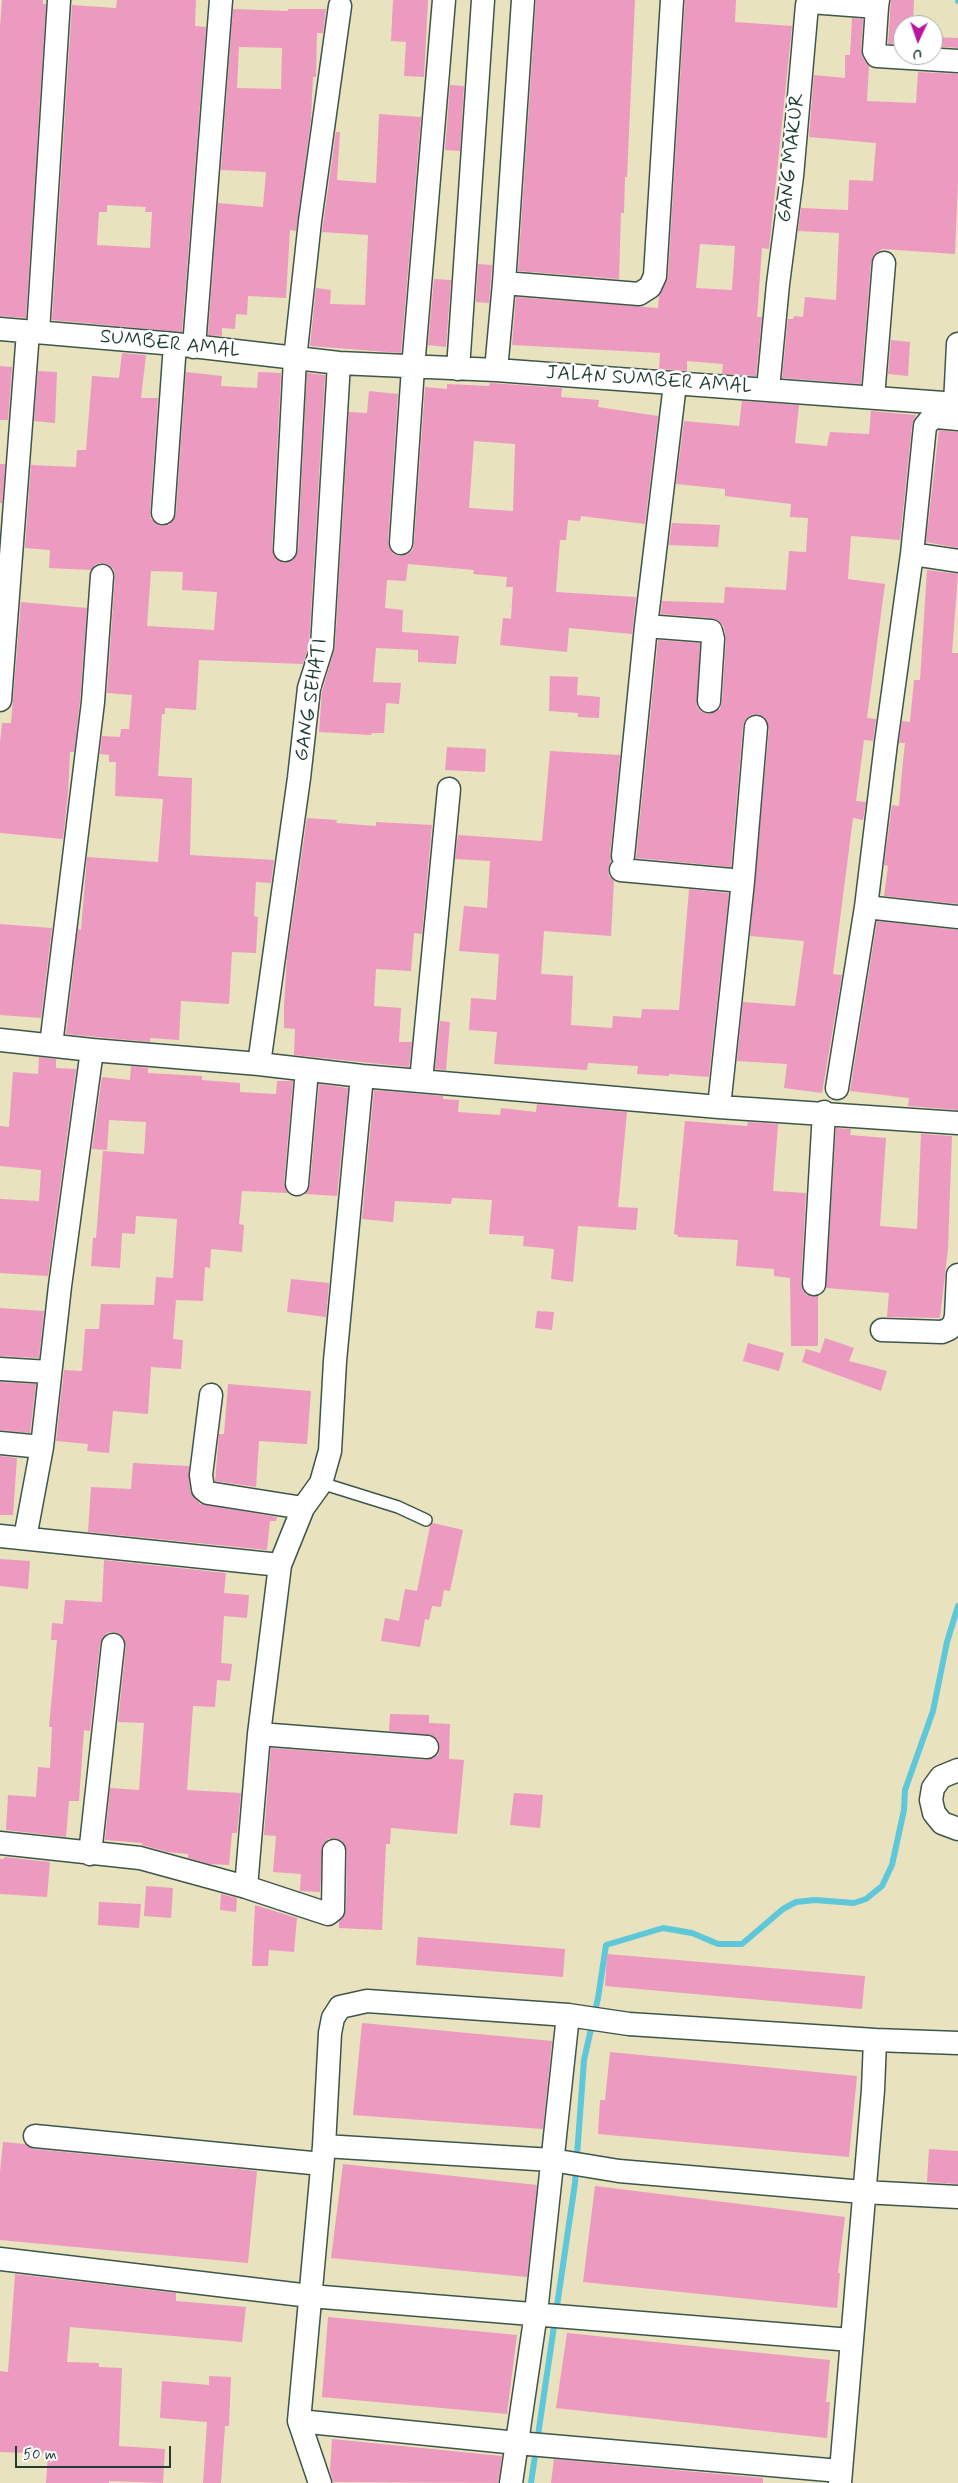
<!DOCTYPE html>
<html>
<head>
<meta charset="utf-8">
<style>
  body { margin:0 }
  #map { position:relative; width:958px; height:2483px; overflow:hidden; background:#e8e2bf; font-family:Mynerve,sans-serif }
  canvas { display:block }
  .north { position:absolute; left:893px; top:15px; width:50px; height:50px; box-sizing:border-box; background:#fff; border:1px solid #a5b1ae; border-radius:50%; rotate:183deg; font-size:14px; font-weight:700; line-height:20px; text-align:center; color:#1f3d34 }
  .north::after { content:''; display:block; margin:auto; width:18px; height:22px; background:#b5179e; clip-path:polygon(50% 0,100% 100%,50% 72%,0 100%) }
  .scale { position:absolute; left:15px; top:2446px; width:156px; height:22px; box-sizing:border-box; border:2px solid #1f3d34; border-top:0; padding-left:6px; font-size:15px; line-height:18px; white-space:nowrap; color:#1f3d34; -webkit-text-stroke:4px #fff; paint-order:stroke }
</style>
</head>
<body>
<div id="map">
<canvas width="958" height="2483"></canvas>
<div class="north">U</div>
<div class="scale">50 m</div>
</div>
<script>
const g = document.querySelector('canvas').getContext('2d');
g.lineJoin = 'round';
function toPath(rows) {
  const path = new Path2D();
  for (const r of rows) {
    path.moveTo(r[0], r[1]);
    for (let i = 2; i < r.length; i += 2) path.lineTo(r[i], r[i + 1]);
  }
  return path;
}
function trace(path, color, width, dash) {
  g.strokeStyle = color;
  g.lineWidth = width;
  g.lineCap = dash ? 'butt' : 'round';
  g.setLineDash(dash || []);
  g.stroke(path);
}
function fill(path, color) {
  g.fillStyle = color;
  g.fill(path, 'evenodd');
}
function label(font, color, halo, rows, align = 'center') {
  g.font = font + ' Mynerve,sans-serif';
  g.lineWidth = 5;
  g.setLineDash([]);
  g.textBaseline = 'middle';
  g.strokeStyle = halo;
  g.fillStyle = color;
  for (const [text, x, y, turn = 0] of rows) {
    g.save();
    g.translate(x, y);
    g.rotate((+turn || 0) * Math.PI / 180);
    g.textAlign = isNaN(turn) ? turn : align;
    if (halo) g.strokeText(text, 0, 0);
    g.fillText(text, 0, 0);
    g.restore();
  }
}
const stream = toPath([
  [958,0,958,1],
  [531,2483,575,2183,584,2060,598,1998,606,1945,663,1928,692,1933,718,1944,742,1944,783,1909,796,1902,815,1900,854,1903,866,1899,882,1886,892,1865,904,1810,905,1790,933,1711,947,1642,958,1606]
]);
const building = toPath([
  [2,0,43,0,43,4,46,4,26,318,0,316,0,27],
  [117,0,196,0,195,26,206,27,182,332,52,320,72,5,116,8],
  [107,205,146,207,145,212,152,212,150,248,97,245,99,212,107,212],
  [393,0,428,0,424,77,404,76,406,42,391,41],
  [536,0,635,0,627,177,625,177,624,213,621,213,619,279,518,271],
  [685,0,736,0,735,22,792,26,769,249,762,248,757,317,762,317,756,376,722,374,723,364,687,361,687,371,659,369,660,353,512,345,516,297,658,308,659,296,668,277],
  [700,244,735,246,732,290,696,288],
  [891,0,914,0,913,25,903,25,903,44,888,44],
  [233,9,288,11,288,9,326,9,323,33,317,33,316,77,313,77,311,119,296,231,290,230,286,298,248,296,247,315,236,314,235,329,222,328,222,336,208,335,218,203,263,207,266,172,221,170],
  [239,47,282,48,281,89,237,88],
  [852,18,863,19,861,50,863,58,869,66,867,101,916,103,918,72,958,74,958,181,955,254,882,249,874,255,871,262,861,384,782,378,788,319,793,319,794,316,803,317,805,297,836,300,839,233,798,231,801,208,848,210,849,180,873,181,876,143,809,137,814,75,845,78,845,55,850,55],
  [933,37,958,38,958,48,933,46],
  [450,85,464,86,460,151,445,150],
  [379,114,421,117,401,353,310,346,316,288,331,290,330,304,365,305,368,235,322,232,336,132,340,132,337,180,376,183],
  [478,264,492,265,489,303,476,302],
  [434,279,451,280,446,347,428,345],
  [891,340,910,342,908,376,888,374],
  [122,353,146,355,141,398,158,398,150,512,151,519,162,526,169,525,176,514,186,372,222,376,221,386,257,388,258,372,281,373,272,549,274,556,284,563,291,561,298,551,307,373,325,375,309,645,303,664,199,660,196,710,165,708,165,714,162,714,158,776,192,778,190,855,274,860,271,883,256,882,254,916,258,917,256,953,232,952,229,1004,181,1001,179,1040,150,1038,150,1042,66,1034,78,929,81,930,87,857,158,862,163,799,115,796,116,762,109,762,109,755,100,754,102,736,120,737,121,729,129,729,132,695,107,693,115,577,114,570,109,565,102,563,96,564,91,570,49,568,50,550,25,548,31,465,76,467,77,450,86,450,92,376,119,378],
  [151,571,183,572,182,590,217,592,214,630,147,626],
  [0,366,12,367,8,420,0,420],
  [38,371,57,372,55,423,34,421],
  [490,383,562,388,561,397,599,400,598,407,658,416,645,524,581,516,580,521,568,520,566,540,560,540,556,592,636,597,632,634,569,628,567,652,500,645,503,618,511,619,513,587,506,587,507,577,473,574,474,570,408,564,406,581,387,580,385,608,403,610,402,632,459,636,456,664,418,662,418,650,376,648,373,682,401,683,399,704,386,703,384,733,372,733,371,735,319,732,322,691,335,648,349,412,367,413,369,391,398,394,388,542,393,554,400,556,406,555,412,551,414,544,425,387,447,389,447,384,489,386],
  [474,441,515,444,513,511,469,508],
  [742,401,799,405,795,443,827,446,830,432,869,434,871,411,916,415,912,425,900,540,851,536,848,579,885,584,867,718,876,719,873,741,864,740,856,801,866,802,863,820,853,818,833,974,842,975,822,1093,784,1088,787,1064,737,1061,743,1002,795,1006,804,941,750,936,769,728,764,717,758,714,751,715,746,719,743,725,731,867,636,858,658,640,700,643,697,706,701,712,709,714,720,709,722,702,726,640,724,627,719,621,712,618,661,614,662,601,724,603,725,587,786,590,789,551,806,552,808,518,790,517,791,504,725,496,725,489,676,484,684,421,739,426],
  [939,430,958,432,958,548,926,542],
  [0,464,5,464,2,503,0,503],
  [672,523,720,525,718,547,669,545],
  [927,570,958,574,952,653,958,653,958,904,884,896,888,866,884,865,892,805,899,806,902,771,905,743,899,743,902,721,910,722,914,680,920,680],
  [21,602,87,608,80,701,74,752,70,752,68,794,63,839,0,833,0,743,2,723,11,723],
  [550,676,578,677,577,695,600,697,599,718,578,717,578,713,549,711],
  [447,747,486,749,485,772,445,770],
  [550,751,620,755,610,855,611,862,608,869,609,876,614,881,611,936,544,931,541,974,573,976,571,1025,612,1028,613,1016,641,1018,642,1009,679,1010,689,889,729,893,709,1077,669,1074,669,1076,637,1074,638,1066,588,1063,587,1070,494,1064,497,1032,469,1030,471,998,496,1000,499,954,459,951,464,906,487,908,490,861,455,859,458,835,542,841],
  [307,818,337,820,336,823,376,826,376,822,432,825,422,934,414,933,411,971,376,969,374,1006,401,1008,399,1042,412,1042,409,1067,294,1055,295,1029,284,1028,284,1006,287,957],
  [877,921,958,930,958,1110,908,1106,909,1098,850,1091],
  [0,924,52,928,41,1018,0,1015],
  [440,1021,450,1022,446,1070,435,1069],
  [39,1057,56,1059,56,1068,76,1069,48,1276,0,1273,0,1199,39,1201,41,1170,0,1166,0,1126,9,1127,13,1072,38,1074],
  [131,1066,148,1068,148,1073,202,1076,202,1080,240,1083,240,1092,276,1094,277,1081,293,1081,284,1183,288,1193,242,1191,239,1224,244,1225,242,1252,211,1249,210,1268,205,1267,203,1301,176,1300,173,1339,183,1340,181,1369,151,1367,148,1414,113,1411,109,1453,87,1451,88,1444,56,1441,64,1370,82,1371,85,1329,99,1329,101,1304,154,1305,156,1277,173,1278,177,1219,136,1216,135,1234,122,1233,120,1268,91,1266,93,1238,96,1238,103,1151,144,1154,146,1122,109,1120,107,1150,92,1149,102,1077,130,1080],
  [319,1084,348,1088,337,1196,305,1194,310,1185],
  [374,1090,443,1096,443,1099,459,1100,458,1112,500,1115,501,1108,536,1112,537,1104,627,1112,618,1207,638,1208,636,1230,578,1226,573,1282,551,1279,554,1249,523,1246,524,1236,489,1234,492,1200,452,1198,451,1204,395,1201,393,1222,362,1219],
  [685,1121,747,1126,748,1122,778,1124,773,1191,806,1193,801,1284,806,1295,818,1296,818,1346,791,1346,790,1278,774,1276,774,1269,736,1266,738,1240,678,1237,678,1235,674,1234],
  [836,1128,851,1129,850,1135,886,1138,880,1226,917,1229,921,1134,952,1136,948,1249,940,1318,887,1317,889,1293,826,1288],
  [291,1279,329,1283,326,1317,287,1312],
  [0,1308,44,1311,39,1358,0,1356],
  [537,1311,554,1312,552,1330,535,1328],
  [825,1338,854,1348,849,1361,887,1371,881,1391,802,1362,806,1349,820,1353],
  [748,1343,784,1353,779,1371,743,1361],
  [0,1382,36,1384,30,1433,0,1430],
  [228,1384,311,1391,307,1444,259,1441,256,1487,215,1481,219,1434,224,1434],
  [0,1456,17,1458,13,1515,0,1515],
  [133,1463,189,1466,190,1491,200,1504,277,1517,276,1521,270,1521,267,1550,88,1532,91,1487,131,1489],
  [433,1523,463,1530,450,1591,444,1590,441,1607,432,1606,429,1620,425,1619,420,1647,381,1641,385,1618,399,1621,405,1589,417,1591,430,1526],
  [0,1559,30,1561,28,1589,0,1586],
  [104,1560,226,1573,224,1593,249,1595,247,1618,224,1616,221,1663,232,1664,230,1681,217,1680,215,1707,193,1706,187,1790,241,1793,237,1833,232,1833,229,1865,210,1864,188,1858,188,1854,168,1852,142,1845,142,1843,105,1840,110,1788,139,1790,144,1723,118,1722,126,1646,121,1635,115,1632,107,1633,100,1644,90,1731,84,1730,79,1801,69,1801,66,1837,6,1830,8,1795,36,1797,38,1767,50,1768,52,1727,49,1727,57,1640,51,1640,52,1623,63,1624,65,1600,102,1602],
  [390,1714,429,1715,429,1723,450,1724,449,1759,464,1760,457,1834,391,1828,390,1844,386,1844,382,1930,339,1928,339,1922,346,1910,347,1851,341,1840,335,1838,328,1839,323,1845,320,1892,300,1891,301,1874,273,1872,276,1836,264,1835,271,1748,426,1760,438,1755,440,1748,439,1741,434,1736,389,1731],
  [514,1793,543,1795,540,1828,510,1825],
  [4,1857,50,1862,47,1897,0,1894,0,1859,4,1859],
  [146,1886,173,1888,171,1918,144,1916],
  [221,1894,237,1898,236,1912,220,1910],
  [99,1902,141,1904,139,1928,98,1925],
  [255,1905,297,1918,294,1952,269,1950,268,1966,252,1966],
  [418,1937,565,1949,563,1977,416,1965],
  [607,1954,865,1976,862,2009,605,1986],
  [362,2023,552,2041,543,2129,353,2115],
  [610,2052,857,2076,849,2157,598,2134,600,2100,605,2100],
  [3,2142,25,2144,34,2149,257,2171,248,2263,0,2240,0,2172],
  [929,2149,958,2151,958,2184,927,2182],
  [343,2164,537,2185,527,2277,331,2258],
  [595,2186,845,2217,838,2273,840,2273,837,2308,583,2282],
  [15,2274,176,2293,176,2301,246,2307,242,2342,70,2327,67,2362,99,2363,99,2367,122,2368,119,2446,165,2449,163,2483,109,2481,109,2483,46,2483,48,2454,0,2452,0,2371,8,2372],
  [328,2317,517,2335,507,2414,322,2397],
  [567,2333,830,2360,826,2402,830,2402,827,2438,556,2408],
  [209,2376,231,2377,229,2426,225,2426,221,2483,203,2483,207,2422,160,2418,162,2381,209,2385],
  [332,2439,502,2456,498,2483,333,2482,330,2470],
  [554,2459,763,2478,763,2483,551,2483]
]);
const service = toPath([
  [321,1483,398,1507,426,1520]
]);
const minor = toPath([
  [523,0,504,283,639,294,650,287,655,276,672,0],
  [877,7,874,51,877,56,958,61],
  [0,329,175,344,339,363,496,370,958,404],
  [38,332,59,0],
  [194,347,221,0],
  [458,369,483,0],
  [496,370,504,283],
  [768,389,778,284,792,176,807,5,810,2,877,7,878,0],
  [873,397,884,263],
  [955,404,958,344],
  [163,513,175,344],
  [401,543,413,368,444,0],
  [285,550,295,359,310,221,340,6],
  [912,554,958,561],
  [646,626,711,631,713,639,709,701],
  [0,700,28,332],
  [623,856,646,626,675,384],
  [621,870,743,881],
  [866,907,958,917],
  [0,1040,92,1050,259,1064,362,1076,719,1107,958,1123],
  [51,1045,93,702,102,576],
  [259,1064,299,778,309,688,322,647,339,363],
  [421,1081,449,789],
  [837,1088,866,907,886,743,912,554,925,426,930,420,937,417,958,419],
  [719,1107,743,881,756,727],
  [297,1184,307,1070],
  [814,1284,824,1112],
  [882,1330,942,1332,949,1329,954,1324,956,1316,958,1275],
  [0,1369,49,1372],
  [211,1395,201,1475,203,1489,208,1493,303,1508],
  [0,1443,42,1447],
  [0,1536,280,1565],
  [25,1538,42,1447,60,1286,92,1050],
  [259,1734,427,1747],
  [958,1770,941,1777,933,1788,931,1800,934,1813,942,1823,958,1829],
  [0,1843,140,1858,246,1887,328,1914,333,1910,334,1851],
  [90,1854,113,1645],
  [246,1887,259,1734,280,1565,303,1508,321,1483,330,1451,335,1361,362,1076],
  [875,2040,958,2043],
  [35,2136,322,2164],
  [324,2146,552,2160,619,2171,863,2192,958,2197],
  [0,2259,310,2296,851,2340],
  [299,2421,517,2443,840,2471],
  [320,2483,299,2421,324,2146,330,2033,333,2018,340,2007,367,2001,568,2015,629,2024,875,2040,873,2090,840,2483],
  [511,2483,536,2313,568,2015]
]);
const streetNames = [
  ["GANG MAKUR",792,158,-84],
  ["SUMBER AMAL",170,345,6],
  ["JALAN SUMBER AMAL",649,381,4],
  ["GANG SEHATI",312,700,-81]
];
trace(stream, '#5ec7d9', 6);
fill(building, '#ec9abf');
trace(service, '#3d5649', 14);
trace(minor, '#3d5649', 25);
trace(service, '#fff', 11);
trace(minor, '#fff', 22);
label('20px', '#1f3d34', '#fff', streetNames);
</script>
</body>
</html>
